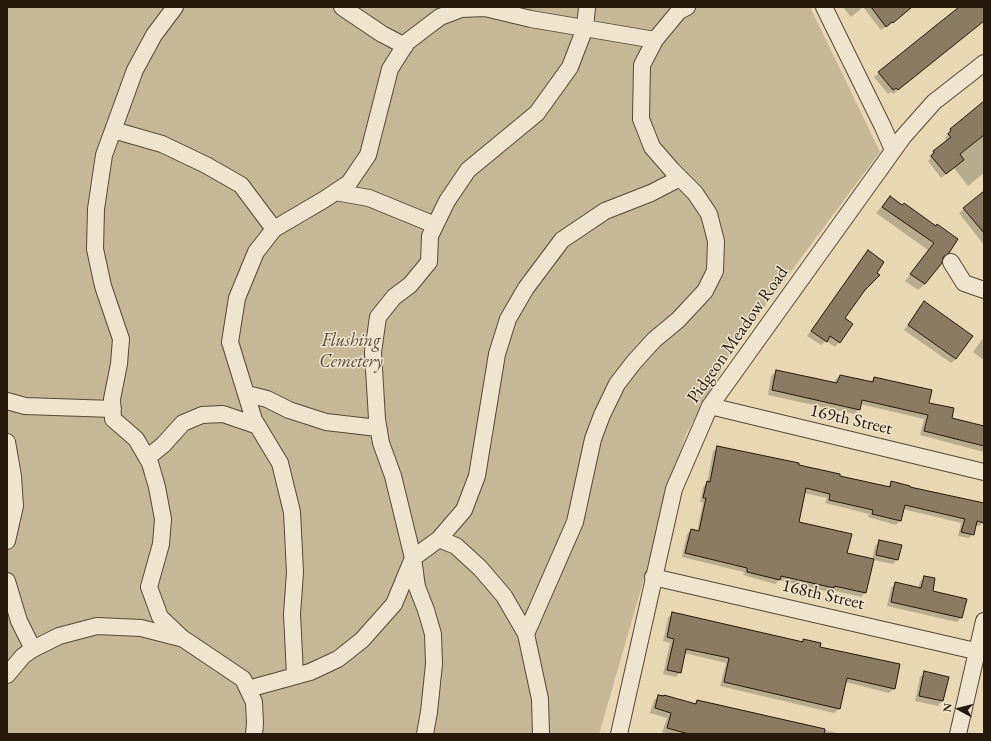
<!DOCTYPE html>
<html>
<head>
<meta charset="utf-8">
<style>
  body { margin:0 }
  #map { position:relative; width:991px; height:741px; overflow:hidden; background:#e7d7b3; font-family:"EB Garamond",serif }
  canvas { display:block }
  .frame { position:absolute; inset:0; border:8px solid #26180b; pointer-events:none }
  .north { position:absolute; left:939px; top:689px; width:40px; height:40px; -webkit-text-stroke:3px #efe5ce; paint-order:stroke; rotate:277deg; font-size:11px; font-weight:700; line-height:16px; text-align:center; color:#26180b }
  .north::after { content:''; display:block; margin:auto; width:14px; height:18px; background:#26180b; clip-path:polygon(50% 0,100% 100%,50% 72%,0 100%) }
</style>
</head>
<body>
<div id="map">
<canvas width="991" height="741"></canvas>
<div class="frame"></div>
<div class="north">N</div>
</div>
<script>
const g = document.querySelector('canvas').getContext('2d');
g.lineJoin = 'round';
function fill(path, color) {
  g.fillStyle = color;
  g.fill(path, 'evenodd');
}
function toPath(rows) {
  const path = new Path2D();
  for (const r of rows) {
    path.moveTo(r[0], r[1]);
    for (let i = 2; i < r.length; i += 2) path.lineTo(r[i], r[i + 1]);
  }
  return path;
}
function trace(path, color, width, dash) {
  g.strokeStyle = color;
  g.lineWidth = width;
  g.lineCap = dash ? 'butt' : 'round';
  g.setLineDash(dash || []);
  g.stroke(path);
}
function label(font, color, halo, rows, align = 'center') {
  g.font = font + ' "EB Garamond",serif';
  g.lineWidth = 3;
  g.setLineDash([]);
  g.textBaseline = 'middle';
  g.strokeStyle = halo;
  g.fillStyle = color;
  for (const [text, x, y, turn = 0] of rows) {
    g.save();
    g.translate(x, y);
    g.rotate((+turn || 0) * Math.PI / 180);
    g.textAlign = isNaN(turn) ? turn : align;
    if (halo) g.strokeText(text, 0, 0);
    g.fillText(text, 0, 0);
    g.restore();
  }
}
const green = toPath([
  [7,7,810,7,880,152,733,349,686,434,599,734,7,734]
]);
const shadow = toPath([
  [843,7,911,7,888,26,887,26,881,30,863,7,851,17],
  [960,7,984,7,984,20,893,94,891,92,888,94,874,77],
  [984,103,984,173,968,186,954,168,941,178,928,161,931,158,929,156,947,141,945,138,947,136,946,134,950,130],
  [984,192,984,245,959,213],
  [890,197,936,227,948,252,941,259,925,284,918,290,905,281,928,250,876,213],
  [868,251,864,289,843,319,852,325,835,347,826,341,821,345,807,336],
  [920,307,956,359,951,363,904,330],
  [984,337,984,360,973,352],
  [776,371,834,384,835,380,840,376,870,382,874,378,928,404,951,419,984,427,984,452,920,435,924,419,860,404,859,409,854,414,768,395,771,376],
  [718,447,797,465,887,488,892,482,908,488,984,504,984,522,979,526,975,525,973,534,969,538,958,536,961,523,903,509,900,520,896,525,868,517,869,514,825,503,827,498,804,493,797,523,846,554,872,560,875,546,879,541,898,559,893,564,873,560,865,593,861,597,831,590,829,592,779,580,775,584,743,575,744,572,682,557,687,534,691,530,697,531,703,502,700,502,703,487,707,483,713,451],
  [924,577,932,591,961,618,957,622,887,606,891,588,896,583,918,588,920,582],
  [673,613,801,643,804,640,894,689,889,693,845,682,839,709,834,713,720,686,726,663,684,653,680,672,676,677,663,674,670,643,663,641,668,618],
  [925,673,942,701,938,706,915,701,920,677],
  [659,696,694,704,697,701,842,734,667,734,662,733,667,718,650,713,654,700]
]);
const building = toPath([
  [871,7,912,7,893,23,892,22,886,27,871,7],
  [959,7,984,7,984,21,898,90,896,88,893,90,878,72,959,7],
  [984,101,984,135,960,154,964,160,946,174,931,156,934,153,933,151,951,137,948,134,951,131,950,129,984,101],
  [984,191,984,233,963,208,984,191],
  [890,196,902,205,904,203,936,226,937,224,958,239,949,253,943,257,942,263,925,284,910,274,934,243,882,207,890,196],
  [868,250,884,262,877,273,880,275,865,290,845,318,853,324,840,343,830,336,827,342,811,331,868,250],
  [924,301,973,336,956,359,908,325,924,301],
  [776,370,837,383,840,375,873,382,874,377,932,390,929,403,954,408,952,418,984,426,984,446,924,431,928,415,862,400,860,410,772,390,776,370],
  [717,446,799,463,799,465,840,474,840,476,890,487,891,481,910,486,910,487,984,503,984,523,977,521,974,535,961,532,965,519,905,505,901,521,872,514,873,510,829,500,830,494,806,488,799,522,852,534,847,553,874,559,866,593,834,586,834,588,781,576,780,580,747,572,747,568,685,553,691,529,699,531,706,498,703,498,707,481,710,482,717,446],
  [879,540,902,545,898,560,876,555,879,540],
  [924,576,935,578,933,591,967,599,962,618,891,602,895,582,921,588,924,576],
  [672,612,803,642,803,639,821,643,820,647,900,664,895,689,847,678,840,709,724,682,729,658,686,649,681,673,667,670,674,639,667,637,672,612],
  [924,671,949,677,943,701,919,696,924,671],
  [658,695,664,696,664,695,696,704,697,700,825,729,824,734,689,734,667,728,671,713,655,708,658,695]
]);
const minor = toPath([
  [175,7,154,35,135,70,104,155,96,209,95,249,103,286,121,339,119,364,112,399,113,419,136,439,150,463,157,487,163,519,161,544,149,587,160,617,182,638,243,679,254,702,255,723,254,734],
  [342,7,382,34,405,46],
  [824,7,883,127,893,150],
  [113,130,162,144,206,165,241,185,274,229,325,199,349,183,368,155,390,69,407,42,440,17,461,9,485,8,531,19,655,40],
  [335,192,369,198,435,225],
  [274,229,256,252,237,298,230,342,254,420,280,463,292,512,295,572,292,614,295,675],
  [951,262,964,283,984,290],
  [247,394,267,399,289,410,326,422,378,428],
  [7,401,25,406,113,409],
  [710,406,984,472],
  [7,442,13,476,15,506,7,541],
  [147,458,163,445,183,423,202,415,223,414,258,426],
  [439,539,456,546,480,568,504,596,526,634],
  [653,577,984,653],
  [7,581,19,621,33,649],
  [7,675,23,656,33,649,59,636,97,626,141,628,180,638],
  [248,689,310,672,338,659,362,640,394,604,413,558,439,539,464,510,477,476,497,354,508,319,526,288,562,240,605,211,651,193,680,178],
  [425,734,429,712,434,664,433,634,426,610,417,587,413,558,393,476,381,443,377,419,373,352,378,317,394,297,410,285,429,262,430,236,447,201,468,170,537,113,570,67,585,28,587,7],
  [541,734,540,699,526,634,575,522,593,439,602,415,617,384,634,362,654,340,678,320,705,291,715,271,716,241,709,214,695,193,672,170,652,147,641,119,642,65,655,40,679,11,687,7],
  [619,734,674,489,710,406,903,137,934,102,984,63],
  [958,734,984,621]
]);
const streetNames = [
  ["Pidgeon Meadow Road",738,335,-55],
  ["169th Street",851,420,13],
  ["168th Street",823,595,13]
];
const parkNames = [
  ["Flushing",351,341],
  ["Cemetery",351,362]
];
fill(green, '#c6b796');
fill(shadow, '#0003');
fill(building, '#8a7b62');
trace(building, '#26180b', 1);
trace(minor, '#564835', 18);
trace(minor, '#efe5ce', 16);
label('18px', '#26180b', '#efe5ce', streetNames);
label('italic 18px', '#564835', '#efe5ce', parkNames);
</script>
</body>
</html>
